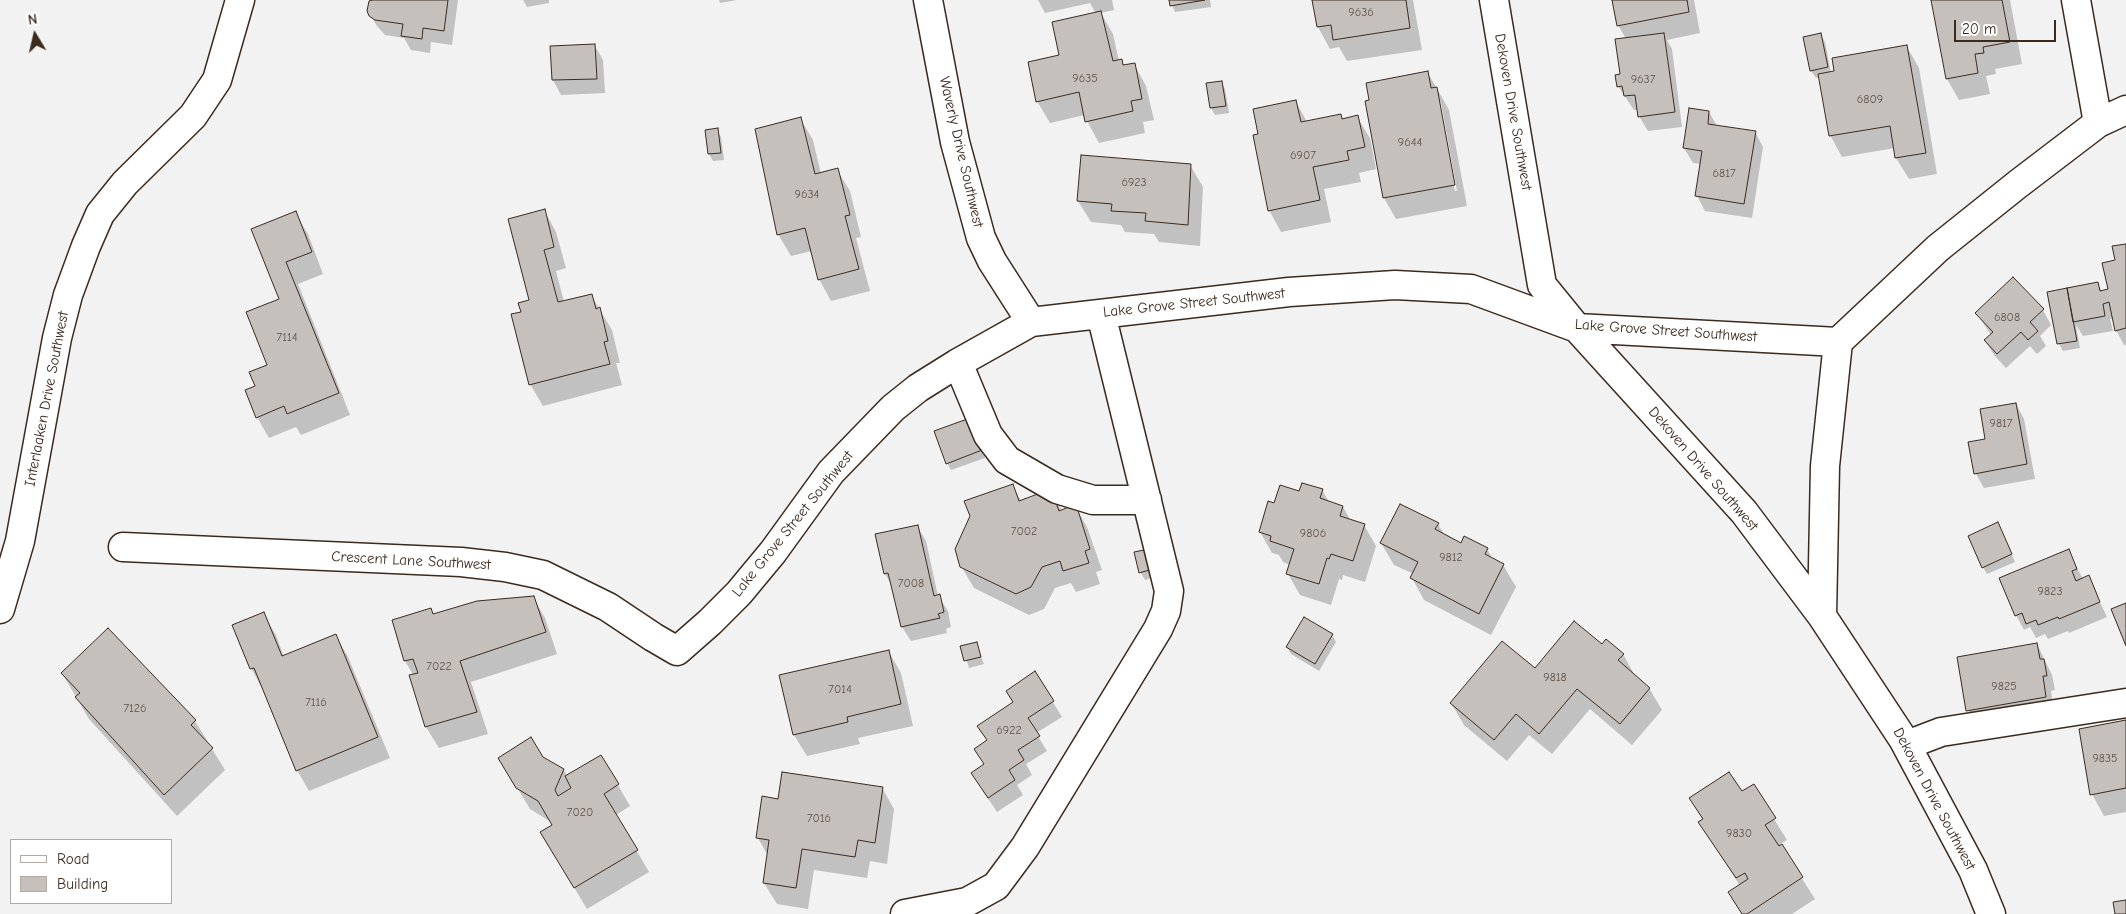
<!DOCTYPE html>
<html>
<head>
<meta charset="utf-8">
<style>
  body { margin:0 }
  #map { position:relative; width:2126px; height:914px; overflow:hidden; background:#f3f2f2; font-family:"Comic Neue",sans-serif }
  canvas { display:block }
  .legend { position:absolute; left:10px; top:839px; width:162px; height:65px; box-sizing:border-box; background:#fff; border:1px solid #b1aaa5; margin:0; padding:6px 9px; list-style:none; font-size:15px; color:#3b2a1e }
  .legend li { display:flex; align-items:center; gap:10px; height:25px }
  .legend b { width:25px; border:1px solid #b1aaa5 }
  .north { position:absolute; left:10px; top:10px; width:50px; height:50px; -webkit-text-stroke:4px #fff; paint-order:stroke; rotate:351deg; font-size:14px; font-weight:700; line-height:20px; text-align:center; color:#3b2a1e }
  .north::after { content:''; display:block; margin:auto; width:18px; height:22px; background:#3b2a1e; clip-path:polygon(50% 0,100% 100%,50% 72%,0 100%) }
  .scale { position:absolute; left:1954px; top:20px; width:102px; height:22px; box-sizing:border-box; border:2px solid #3b2a1e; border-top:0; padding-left:6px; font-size:15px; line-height:18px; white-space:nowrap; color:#3b2a1e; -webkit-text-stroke:4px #fff; paint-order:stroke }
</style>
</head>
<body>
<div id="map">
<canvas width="2126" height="914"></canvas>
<ul class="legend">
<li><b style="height:6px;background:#fff"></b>Road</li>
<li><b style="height:14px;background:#c6c0bd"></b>Building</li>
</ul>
<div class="north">N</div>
<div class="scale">20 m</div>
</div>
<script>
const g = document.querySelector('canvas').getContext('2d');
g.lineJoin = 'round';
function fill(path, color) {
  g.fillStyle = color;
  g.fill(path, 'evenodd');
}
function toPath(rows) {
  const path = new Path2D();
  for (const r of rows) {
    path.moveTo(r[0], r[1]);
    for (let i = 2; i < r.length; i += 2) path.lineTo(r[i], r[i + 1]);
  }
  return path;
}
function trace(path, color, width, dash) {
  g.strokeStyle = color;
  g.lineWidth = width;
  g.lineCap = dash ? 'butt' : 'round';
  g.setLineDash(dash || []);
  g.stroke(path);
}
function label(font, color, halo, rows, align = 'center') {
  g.font = font + ' "Comic Neue",sans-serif';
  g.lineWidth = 4;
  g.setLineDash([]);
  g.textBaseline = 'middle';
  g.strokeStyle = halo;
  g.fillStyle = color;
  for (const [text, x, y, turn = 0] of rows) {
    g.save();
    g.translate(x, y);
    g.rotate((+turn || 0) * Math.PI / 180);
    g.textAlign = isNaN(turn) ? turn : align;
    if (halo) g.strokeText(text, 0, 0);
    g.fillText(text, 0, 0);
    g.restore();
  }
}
const shadow = toPath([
  [375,0,458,0,452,45,431,42,430,53,411,50,404,38,385,35,377,26,368,11],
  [523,0,549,0,549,3,527,7],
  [719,0,737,0,720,3],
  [1038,0,1113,0,1112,0,1114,10,1101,13,1113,34,1119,61,1121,60,1124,66,1134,64,1146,86,1154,120,1143,122,1145,133,1099,143,1087,121,1085,115,1050,123,1037,101,1061,56,1096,14,1090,3,1045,13],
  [1170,0,1210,0,1211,7,1175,12],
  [1314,0,1413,0,1422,50,1347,61,1339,47,1330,49,1318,27],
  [1614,0,1694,0,1700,33,1667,40,1672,49,1682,127,1648,131,1639,116,1638,110,1634,110,1618,86,1622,76,1626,39,1618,25],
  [1933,0,2010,0,2022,64,1995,69,1996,74,1986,76,1990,94,1959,100,1947,79],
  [1821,35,1825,42,1831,73,1907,47,1919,68,1937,174,1909,179,1896,158,1895,148,1842,157,1830,135,1820,77,1816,78,1811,71],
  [595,46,603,60,605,93,561,95,553,80],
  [1428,73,1449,110,1467,206,1396,219,1384,198,1366,102],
  [1438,99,1441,102,1457,191,1455,191],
  [1221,82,1225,89,1229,113,1215,115,1211,108],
  [1296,102,1307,122,1340,116,1343,120,1357,117,1370,138,1376,169,1359,173,1361,182,1324,189,1331,222,1281,232,1269,210],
  [1709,112,1717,126,1755,132,1763,147,1752,218,1705,211,1697,196,1702,164,1693,163,1684,148],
  [800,118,813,140,821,174,837,170,850,191,861,237,856,238,870,291,831,301,819,279,812,251,791,256,778,234],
  [717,130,721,137,724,160,713,161,709,154],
  [1190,165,1203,187,1200,246,1159,242,1154,234,1125,232,1121,225,1091,222,1078,201],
  [544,210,556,232,566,268,556,271,564,302,591,295,612,330,620,363,616,363,622,385,543,406,530,384,522,313,531,301],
  [295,213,308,234,323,274,298,284,350,415,301,435,296,427,269,438,257,417,257,387,269,365,281,299,253,230],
  [2126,245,2126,345,2124,345,2116,330,2114,318,2110,319,2113,331,2083,336,2076,325,2080,348,2063,351,2059,344,2049,293,2097,284,2102,291,2109,290,2116,261],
  [2043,310,2051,325,2040,336,2046,346,2037,354,2030,346,2006,368,1994,355,1985,341,1991,335,1977,314],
  [2016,404,2024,419,2035,479,1984,488,1976,474],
  [973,427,985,458,951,470,947,463],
  [1012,485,1021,501,1051,491,1062,511,1075,506,1087,527,1102,570,1096,572,1100,584,1076,592,1071,583,1055,588,1044,609,1029,615,974,588,961,566],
  [1322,490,1329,502,1343,507,1351,521,1364,525,1376,546,1365,582,1343,575,1342,580,1339,579,1331,605,1300,595,1288,574,1290,565,1283,562,1279,555,1272,553,1260,532,1275,505,1300,493],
  [1438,524,1444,535,1461,544,1487,549,1493,560,1503,565,1516,587,1491,635,1424,600,1412,578,1414,574,1394,565,1381,543],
  [917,526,926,541,938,596,948,611,951,627,946,629,947,633,911,641,902,627,893,587,885,574,877,535],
  [2001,531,2015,562,1987,574,1983,567],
  [2068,551,2083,579,2088,577,2107,617,2069,633,2068,631,2048,639,2045,634,2036,638,2030,627,2024,630,2016,615],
  [1136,553,1157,576,1145,580,1141,573],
  [533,597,545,618,557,654,471,682,488,734,439,748,426,727,411,676,414,676,405,661,393,621,433,615],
  [263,613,276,635,284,657,336,636,348,657,390,758,309,791,297,770,263,690,251,668],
  [1332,635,1336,642,1319,671,1291,654,1287,647],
  [976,644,984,664,969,668,962,647],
  [2037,644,2052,675,2055,690,2051,691,2054,711,1976,725,1968,710],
  [1602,646,1623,654,1635,676,1649,688,1662,710,1632,745,1590,709,1552,754,1529,735,1507,761,1464,725,1451,703],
  [889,652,901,673,913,726,858,738,860,744,807,756,794,735,781,676],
  [62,673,195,721,225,770,177,816,89,719],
  [1035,673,1062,717,1036,733,1047,751,1026,764,1032,775,1017,785,1023,795,997,812,981,788,988,741],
  [2126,722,2126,812,2104,816,2092,794],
  [601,756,630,806,616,815,649,872,587,909,554,854,553,826,551,822,530,809,512,779,542,758,564,770,567,776],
  [882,788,894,809,887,864,870,861,867,878,814,870,808,909,777,904,764,883,768,856,758,838,779,800],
  [1742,793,1774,819,1787,840,1780,844,1815,899,1792,914,1742,914,1740,886,1700,822,1703,820,1691,798]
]);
const building = toPath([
  [372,0,448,0,444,31,423,28,422,39,401,36,403,24,375,20,369,16,367,11,369,1,372,0],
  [1169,0,1205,0,1170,6,1169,0],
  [1312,0,1406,0,1410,28,1333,40,1331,25,1317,27,1312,0],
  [1612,0,1687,0,1689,12,1617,26,1612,0],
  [1931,0,2002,0,2010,42,1983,47,1984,53,1975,54,1978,73,1946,79,1931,0],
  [1101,11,1113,61,1122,59,1123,65,1135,63,1142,99,1131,101,1133,111,1085,122,1079,92,1036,102,1028,62,1059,55,1052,22,1101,11],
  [1664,33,1675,112,1638,117,1635,95,1624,96,1622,86,1617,87,1615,75,1620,74,1615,39,1664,33],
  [1821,33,1828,67,1810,71,1803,37,1821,33],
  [595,44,597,79,552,80,550,46,595,44],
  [1907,45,1926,153,1895,158,1890,126,1829,136,1818,74,1834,71,1832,58,1907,45],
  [1428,71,1431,88,1437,87,1455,185,1383,198,1365,101,1369,100,1366,83,1428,71],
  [1222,81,1226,106,1210,108,1206,83,1222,81],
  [1296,100,1301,122,1341,114,1342,119,1358,115,1365,147,1347,151,1349,160,1313,167,1320,200,1268,211,1253,135,1258,134,1253,109,1296,100],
  [1689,108,1709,111,1708,124,1756,131,1744,204,1695,196,1702,151,1683,148,1689,108],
  [801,117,815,174,838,168,850,215,845,216,859,269,818,280,805,228,777,235,755,129,801,117],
  [718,128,721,153,708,154,705,130,718,128],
  [1081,155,1191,164,1188,225,1145,221,1146,213,1111,211,1112,204,1077,201,1081,155],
  [545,209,554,247,544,250,558,302,592,294,596,309,600,307,608,341,604,342,610,364,529,385,511,314,521,312,518,303,529,300,508,219,545,209],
  [296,211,312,252,286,262,339,393,287,414,284,406,256,418,245,390,255,386,249,372,267,365,246,312,279,299,251,229,296,211],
  [2126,244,2126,328,2115,331,2109,302,2103,304,2105,316,2073,322,2067,288,2098,282,2100,291,2108,289,2102,263,2115,260,2112,246,2126,244],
  [2013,277,2044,309,2030,322,2038,331,2028,340,2021,332,1997,354,1984,340,1993,332,1975,313,2013,277],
  [2067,288,2077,341,2057,344,2047,292,2067,288],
  [2016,403,2027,464,1974,474,1968,442,1985,439,1980,409,2016,403],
  [970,418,982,450,946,464,934,431,970,418],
  [1302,483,1323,489,1320,498,1343,506,1340,516,1365,524,1353,561,1331,554,1329,559,1327,558,1319,584,1286,574,1294,549,1270,541,1271,536,1259,532,1268,501,1274,503,1280,485,1299,491,1302,483],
  [1013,484,1019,501,1051,489,1059,511,1076,504,1090,549,1085,551,1089,563,1063,571,1060,561,1042,567,1031,587,1016,594,960,567,955,549,970,516,964,501,1013,484],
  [1400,504,1439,523,1435,529,1461,543,1464,536,1488,548,1485,554,1504,564,1479,614,1410,578,1418,562,1380,543,1400,504],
  [1998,522,2012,554,1982,568,1968,536,1998,522],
  [918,525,934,596,940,594,944,612,938,614,940,618,901,627,888,573,884,574,875,534,918,525],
  [1149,549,1153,569,1139,573,1134,552,1149,549],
  [2069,549,2077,569,2072,571,2076,581,2089,575,2100,602,2059,619,2058,617,2038,625,2036,620,2026,624,2022,613,2015,616,1999,578,2069,549],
  [534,596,546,632,460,661,477,712,425,727,409,675,418,673,413,659,404,661,392,620,431,608,433,614,477,601,534,596],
  [2126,603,2126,646,2111,609,2126,603],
  [264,612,282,656,336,634,378,737,296,771,254,668,250,669,232,625,264,612],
  [1304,617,1333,634,1315,664,1286,647,1304,617],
  [1574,621,1602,644,1606,639,1624,654,1618,660,1650,688,1620,724,1577,689,1539,734,1516,714,1494,740,1450,703,1502,641,1535,668,1574,621],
  [108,628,196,720,191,725,213,748,164,795,75,697,80,693,61,673,108,628],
  [977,642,981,657,964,661,960,646,977,642],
  [2037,643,2040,659,2044,659,2047,676,2043,676,2046,697,1966,711,1957,657,2037,643],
  [889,650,901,704,847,717,848,722,793,735,779,675,889,650],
  [1035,671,1054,701,1028,718,1040,736,1018,750,1024,760,1009,770,1015,780,988,798,971,773,984,764,974,749,987,740,977,726,1013,702,1006,691,1035,671],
  [2126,720,2126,788,2090,795,2079,729,2126,720],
  [531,737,543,757,564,769,555,790,558,796,571,788,565,776,601,755,619,784,604,794,638,850,574,888,540,832,552,825,538,801,516,788,498,758,531,737],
  [782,772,883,787,875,843,858,840,855,857,802,849,796,888,763,883,769,840,756,838,762,796,778,799,782,772],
  [1729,772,1742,791,1754,784,1776,818,1765,825,1779,846,1782,844,1803,877,1747,914,1742,914,1728,892,1748,879,1745,873,1736,878,1698,822,1703,819,1689,798,1729,772],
  [2126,900,2126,914,2115,914,2113,902,2126,900]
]);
const minor = toPath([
  [928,0,955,142,981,238,992,261,1031,322],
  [1494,0,1542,285,1577,328,1744,512,1822,616,1903,739,1973,870,1991,914],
  [2076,0,2098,123],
  [958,363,988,435,1007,460,1057,489,1093,500,1147,500],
  [123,547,461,562,505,567,543,575,608,607,653,637,677,651,710,622,739,593,773,552,831,472,893,408,918,388,958,363,1031,322,1289,292,1395,285,1471,289,1577,328,1838,342,1938,248,2018,184,2098,123,2126,110],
  [0,609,20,541,57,338,68,295,86,246,100,214,125,183,193,116,217,80,240,0],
  [1822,616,1825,466,1838,342],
  [1907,745,1941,732,2126,703],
  [905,914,967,902,996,886,1025,847,1158,629,1166,611,1169,591,1101,314]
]);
const numberNames = [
  ["9636",1361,13],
  ["9635",1085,79],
  ["9637",1643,80],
  ["6809",1870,100],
  ["9644",1410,143],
  ["6907",1303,156],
  ["6817",1724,174],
  ["6923",1134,183],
  ["9634",807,195],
  ["6808",2007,318],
  ["7114",287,338],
  ["9817",2001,424],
  ["7002",1024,532],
  ["9806",1313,534],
  ["9812",1451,558],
  ["7008",911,584],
  ["9823",2050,592],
  ["7022",439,667],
  ["9818",1555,678],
  ["9825",2004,687],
  ["7014",840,690],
  ["7116",316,703],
  ["7126",135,709],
  ["6922",1009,731],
  ["9835",2105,759],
  ["7020",580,813],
  ["7016",819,819],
  ["9830",1739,834]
];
const streetNames = [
  ["Dekoven Drive Southwest",1513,112,80],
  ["Waverly Drive Southwest",961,152,77],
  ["Lake Grove Street Southwest",1194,303,-6],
  ["Lake Grove Street Southwest",1666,331,4],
  ["Interlaaken Drive Southwest",47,399,-79],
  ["Dekoven Drive Southwest",1703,469,49],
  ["Lake Grove Street Southwest",793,524,-51],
  ["Crescent Lane Southwest",411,561,3],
  ["Dekoven Drive Southwest",1934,799,62]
];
fill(shadow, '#0003');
fill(building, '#c6c0bd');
trace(building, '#3b2a1e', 1);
trace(minor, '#3b2a1e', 31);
trace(minor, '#fff', 28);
label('12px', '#5e5046', null, numberNames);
label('15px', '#3b2a1e', '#fff', streetNames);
</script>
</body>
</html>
